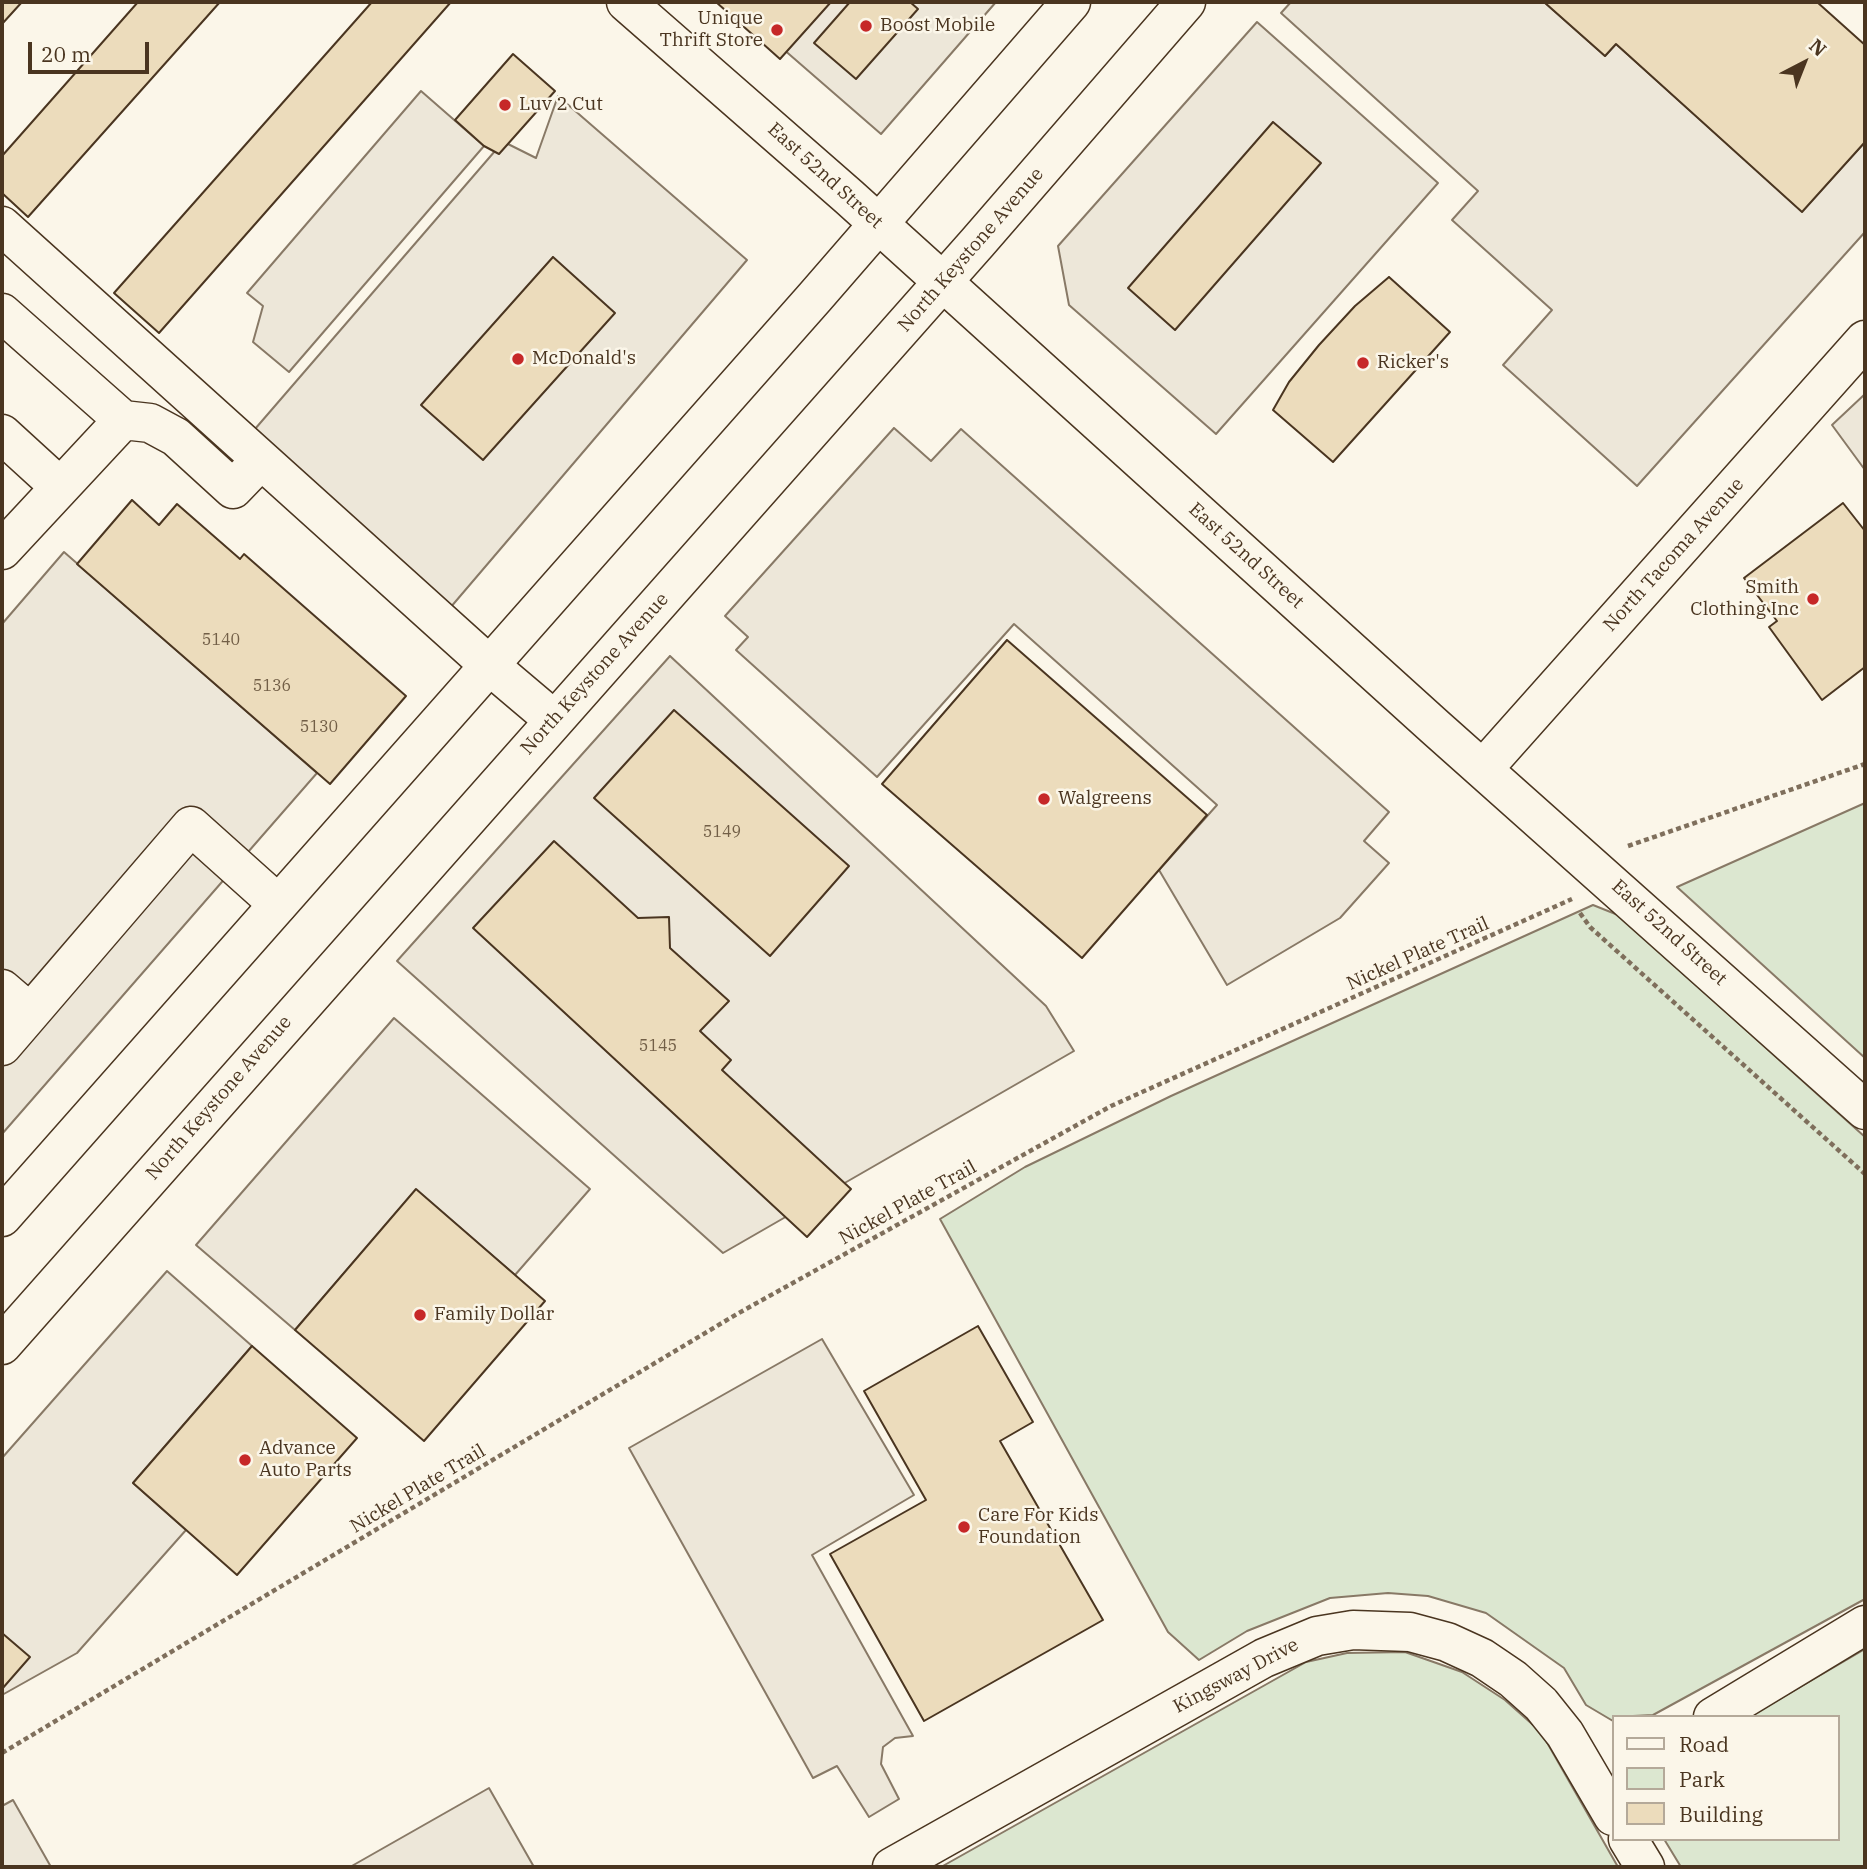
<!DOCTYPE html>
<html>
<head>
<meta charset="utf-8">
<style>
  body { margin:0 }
  #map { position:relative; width:1867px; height:1869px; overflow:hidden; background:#fbf6e9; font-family:"IBM Plex Serif",serif }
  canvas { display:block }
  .frame { position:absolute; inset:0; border:4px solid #4a3520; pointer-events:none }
  .legend { position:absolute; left:1612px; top:1715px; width:228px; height:126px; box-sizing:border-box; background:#fbf6e9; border:2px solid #b4a999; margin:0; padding:9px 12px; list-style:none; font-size:21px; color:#4a3520 }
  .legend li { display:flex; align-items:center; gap:14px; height:35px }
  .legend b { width:35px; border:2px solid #b4a999 }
  .north { position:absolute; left:1769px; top:28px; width:70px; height:70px; -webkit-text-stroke:5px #fbf6e9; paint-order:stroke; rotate:42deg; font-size:19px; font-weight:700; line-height:28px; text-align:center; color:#4a3520 }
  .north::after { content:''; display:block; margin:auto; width:24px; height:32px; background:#4a3520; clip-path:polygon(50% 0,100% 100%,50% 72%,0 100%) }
  .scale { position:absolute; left:28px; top:42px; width:121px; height:32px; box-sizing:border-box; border:4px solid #4a3520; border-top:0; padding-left:9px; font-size:21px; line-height:24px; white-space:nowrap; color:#4a3520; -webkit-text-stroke:5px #fbf6e9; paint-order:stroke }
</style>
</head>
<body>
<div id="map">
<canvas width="1867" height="1869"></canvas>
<div class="frame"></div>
<ul class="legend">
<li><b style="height:9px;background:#fbf6e9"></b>Road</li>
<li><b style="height:19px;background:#dce7d0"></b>Park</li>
<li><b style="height:19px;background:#ecdcbc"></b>Building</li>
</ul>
<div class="north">N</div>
<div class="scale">20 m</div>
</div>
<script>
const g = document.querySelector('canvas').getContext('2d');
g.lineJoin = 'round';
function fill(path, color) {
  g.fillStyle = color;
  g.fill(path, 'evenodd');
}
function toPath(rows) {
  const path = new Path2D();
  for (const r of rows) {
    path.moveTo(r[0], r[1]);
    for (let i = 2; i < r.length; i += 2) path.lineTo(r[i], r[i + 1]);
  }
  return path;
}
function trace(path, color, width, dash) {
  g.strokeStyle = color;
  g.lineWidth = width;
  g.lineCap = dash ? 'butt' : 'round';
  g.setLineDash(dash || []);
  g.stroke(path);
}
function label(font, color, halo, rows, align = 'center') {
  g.font = font + ' "IBM Plex Serif",serif';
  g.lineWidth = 5;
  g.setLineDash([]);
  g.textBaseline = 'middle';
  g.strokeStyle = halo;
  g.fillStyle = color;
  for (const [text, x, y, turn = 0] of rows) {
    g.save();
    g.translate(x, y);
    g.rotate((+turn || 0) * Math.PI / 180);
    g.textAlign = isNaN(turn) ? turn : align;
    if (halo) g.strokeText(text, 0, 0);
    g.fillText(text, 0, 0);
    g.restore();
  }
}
const green = toPath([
  [1865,803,1865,1058,1677,887,1865,803],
  [1593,905,1618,915,1865,1137,1865,1599,1653,1715,1613,1717,1613,1721,1586,1705,1564,1668,1486,1613,1428,1596,1388,1593,1330,1598,1247,1631,1199,1660,1168,1632,940,1219,1025,1167,1171,1096,1593,905],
  [1865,1649,1865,1867,1681,1867,1664,1839,1837,1839,1837,1717,1749,1717,1865,1649],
  [1405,1652,1462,1672,1505,1700,1541,1732,1618,1867,941,1867,1306,1662,1347,1653,1405,1652]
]);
const parking = toPath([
  [729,2,996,2,881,134,729,2],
  [1291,2,1544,2,1605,56,1616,44,1802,211,1865,142,1865,232,1637,486,1503,365,1552,310,1452,220,1478,191,1281,13,1291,2],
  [1257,22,1438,183,1216,434,1069,305,1058,246,1257,22],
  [421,91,484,146,289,372,253,342,263,306,247,293,421,91],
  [558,96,747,260,450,608,255,429,495,151,508,144,536,158,558,96],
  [1865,394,1865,470,1832,425,1865,394],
  [894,428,931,461,961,429,1389,812,1364,841,1389,863,1340,918,1227,985,1159,870,1217,805,1014,624,877,777,736,650,748,637,725,616,894,428],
  [64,552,317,773,2,1134,2,624,64,552],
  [670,656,1046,1006,1074,1051,723,1253,397,961,670,656],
  [394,1018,590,1189,515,1275,416,1190,295,1330,196,1245,394,1018],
  [167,1271,252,1346,133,1483,186,1530,77,1653,2,1695,2,1458,167,1271],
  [822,1339,914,1495,812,1555,913,1736,895,1738,883,1747,881,1764,899,1799,869,1817,837,1766,813,1778,629,1448,822,1339],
  [489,1788,534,1867,350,1867,489,1788],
  [13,1800,51,1867,2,1867,2,1806,13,1800]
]);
const building = toPath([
  [2,2,22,2,2,24,2,2],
  [138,2,220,2,28,217,2,193,2,156,138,2],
  [372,2,451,2,159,333,114,293,372,2],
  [716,2,831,2,780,59,716,2],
  [850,2,910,2,918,9,856,79,814,43,850,2],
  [1544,2,1817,2,1865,45,1865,142,1802,212,1616,44,1605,56,1544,2],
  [513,54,555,91,499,154,484,146,455,120,513,54],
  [1273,122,1321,163,1175,330,1128,288,1273,122],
  [553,257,615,313,483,460,421,405,553,257],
  [1389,277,1450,332,1333,462,1273,410,1289,382,1319,345,1355,306,1389,277],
  [132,500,159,525,177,504,240,559,244,554,406,696,330,784,77,564,132,500],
  [1843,503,1865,531,1865,667,1822,700,1769,627,1777,621,1744,578,1843,503],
  [1007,640,1207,815,1082,958,882,784,1007,640],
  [674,710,849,866,770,956,594,798,674,710],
  [554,841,638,918,669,917,670,948,729,1001,700,1031,731,1060,722,1070,851,1189,807,1237,473,928,554,841],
  [416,1189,545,1301,424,1441,295,1330,416,1189],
  [978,1326,1033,1422,1000,1441,1103,1620,924,1721,830,1554,926,1500,864,1391,978,1326],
  [252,1346,357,1438,237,1575,133,1483,252,1346],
  [2,1633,30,1657,2,1689,2,1633]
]);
const path = toPath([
  [1628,846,1865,764],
  [1580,913,1590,927,1865,1174],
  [2,1753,737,1314,1111,1106,1572,899]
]);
const minor = toPath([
  [626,2,849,197,1435,727,1865,1110],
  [2,226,489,665,554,720],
  [2,313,123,420],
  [2,434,60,487],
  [2,550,123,420,150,423,176,437,233,489,261,460],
  [1483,769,1865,340],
  [2,989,30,1013],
  [2,1046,191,826,278,904],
  [1713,1717,1865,1625],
  [1628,1839,1645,1867],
  [892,1867,1264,1658,1317,1636,1353,1630,1410,1632,1447,1642,1482,1658,1513,1679,1541,1704,1565,1734,1613,1816]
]);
const major = toPath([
  [2,1217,815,297,1071,2],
  [2,1345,978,242,1186,2]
]);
const markers = [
  [866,26,7,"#c62828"],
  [777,30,7,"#c62828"],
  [505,105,7,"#c62828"],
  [518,359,7,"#c62828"],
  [1363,363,7,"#c62828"],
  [1813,599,7,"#c62828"],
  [1044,799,7,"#c62828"],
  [420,1315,7,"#c62828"],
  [245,1460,7,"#c62828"],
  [964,1527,7,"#c62828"]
];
const numberNames = [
  ["5140",221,640],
  ["5136",272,686],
  ["5130",319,727],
  ["5149",722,832],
  ["5145",658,1046]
];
const poiNames = [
  ["Unique",763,19,"right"],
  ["Thrift Store",763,41,"right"],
  ["Boost Mobile",880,26],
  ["Luv 2 Cut",519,105],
  ["McDonald's",532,359],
  ["Ricker's",1377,363],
  ["Smith",1799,588,"right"],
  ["Clothing Inc",1799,610,"right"],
  ["Walgreens",1058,799],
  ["Family Dollar",434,1315],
  ["Advance",259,1449],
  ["Auto Parts",259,1471],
  ["Care For Kids",978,1516],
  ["Foundation",978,1538]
];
const streetNames = [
  ["East 52nd Street",825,176,42],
  ["North Keystone Avenue",971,250,-49],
  ["North Tacoma Avenue",1674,555,-48],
  ["East 52nd Street",1246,556,42],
  ["North Keystone Avenue",595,674,-48],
  ["East 52nd Street",1669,933,42],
  ["Nickel Plate Trail",1418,954,-24],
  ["North Keystone Avenue",219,1098,-49],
  ["Nickel Plate Trail",908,1203,-29],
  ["Nickel Plate Trail",418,1489,-31],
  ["Kingsway Drive",1236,1676,-28]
];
fill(green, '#dce7d0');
trace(green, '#887966', 2);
fill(parking, '#ede7d9');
trace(parking, '#887966', 2);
fill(building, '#ecdcbc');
trace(building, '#4a3520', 2);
trace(minor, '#4a3520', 41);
trace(major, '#4a3520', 41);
trace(path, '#7f6f5c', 4.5, [5, 3.5]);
trace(minor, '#fbf6e9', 38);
trace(major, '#fbf6e9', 38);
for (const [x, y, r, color] of markers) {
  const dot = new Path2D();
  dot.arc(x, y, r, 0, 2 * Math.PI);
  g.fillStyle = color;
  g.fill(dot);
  trace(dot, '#fbf6e9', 2.5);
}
label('16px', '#725f47', null, numberNames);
label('19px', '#4a3520', '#fbf6e9', poiNames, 'left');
label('19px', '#4a3520', '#fbf6e9', streetNames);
</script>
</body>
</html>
